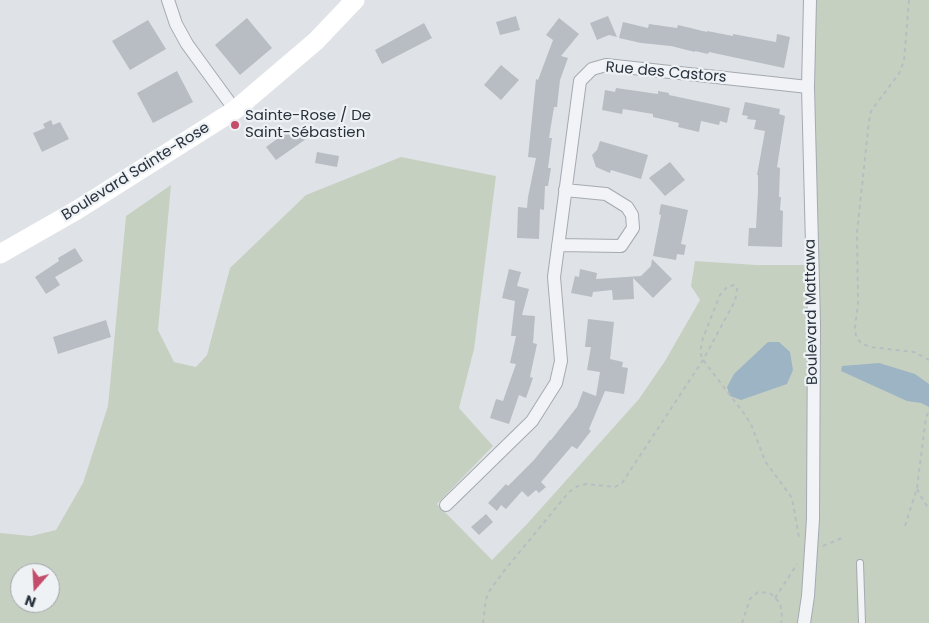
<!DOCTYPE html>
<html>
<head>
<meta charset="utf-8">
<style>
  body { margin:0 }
  #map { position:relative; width:929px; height:623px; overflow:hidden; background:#dfe3e7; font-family:Poppins,sans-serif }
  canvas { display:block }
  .north { position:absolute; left:10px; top:563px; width:50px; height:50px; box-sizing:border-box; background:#eef2f5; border:1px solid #9fa5ab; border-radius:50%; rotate:199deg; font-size:14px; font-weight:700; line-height:20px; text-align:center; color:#29323d }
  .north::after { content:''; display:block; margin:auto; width:18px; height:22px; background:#c34d6a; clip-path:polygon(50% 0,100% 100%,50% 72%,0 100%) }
</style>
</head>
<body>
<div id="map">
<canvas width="929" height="623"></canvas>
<div class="north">N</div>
</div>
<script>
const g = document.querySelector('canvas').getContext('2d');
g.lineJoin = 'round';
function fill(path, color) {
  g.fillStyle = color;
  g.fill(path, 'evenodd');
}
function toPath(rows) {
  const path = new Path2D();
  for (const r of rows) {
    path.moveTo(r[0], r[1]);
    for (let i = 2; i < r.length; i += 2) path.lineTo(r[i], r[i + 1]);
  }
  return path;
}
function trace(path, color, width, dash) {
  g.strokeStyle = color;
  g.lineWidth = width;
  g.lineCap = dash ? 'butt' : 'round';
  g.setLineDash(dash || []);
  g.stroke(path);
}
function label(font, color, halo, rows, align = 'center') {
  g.font = font + ' Poppins,sans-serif';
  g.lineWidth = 4.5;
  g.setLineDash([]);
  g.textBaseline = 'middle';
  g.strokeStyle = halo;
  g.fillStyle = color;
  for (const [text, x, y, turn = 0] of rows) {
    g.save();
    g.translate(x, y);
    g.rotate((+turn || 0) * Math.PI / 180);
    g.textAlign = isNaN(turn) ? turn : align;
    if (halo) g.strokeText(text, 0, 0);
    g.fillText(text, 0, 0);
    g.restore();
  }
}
const green = toPath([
  [810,0,929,0,929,623,0,623,0,533,31,536,56,530,83,483,108,406,126,216,171,185,158,330,174,362,196,367,207,355,230,268,306,195,401,157,496,176,474,349,459,408,493,446,437,504,492,560,527,524,639,399,665,361,700,300,691,286,695,261,756,265,812,265],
  [20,573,50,573,50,603,20,603]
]);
const water = toPath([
  [768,342,779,342,790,352,793,370,787,384,741,400,730,396,727,387,734,374],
  [879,363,915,374,929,384,929,407,921,403,907,401,841,371,842,366]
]);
const building = toPath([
  [516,16,520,30,500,35,496,22],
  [608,16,617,37,609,35,597,40,590,23],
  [247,18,272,48,240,75,215,45],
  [559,18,579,34,561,56,568,58,560,80,557,107,554,107,549,138,552,138,548,168,551,168,548,186,545,186,544,210,540,209,539,239,517,238,518,207,527,208,528,197,536,158,528,157,536,79,538,80,553,40,546,35],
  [148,20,166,49,130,70,112,41],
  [623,22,648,28,649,24,677,28,678,25,707,32,707,31,733,36,733,34,776,42,777,34,790,37,784,68,709,52,708,54,695,51,695,52,671,46,641,43,619,38],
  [424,23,432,38,382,64,375,50],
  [501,65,519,80,501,100,484,85],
  [177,71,193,102,153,123,137,93],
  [616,88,658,94,658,91,669,93,669,95,730,108,727,123,720,121,719,125,701,121,699,132,678,127,679,123,653,117,653,114,623,109,622,114,602,110,605,90,615,92],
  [745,102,780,109,779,114,785,116,777,167,780,168,779,197,781,197,780,210,783,211,782,247,748,246,749,228,756,228,758,192,758,175,757,175,765,131,754,129,756,120,747,119,748,116,742,115],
  [51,120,53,125,60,122,69,139,42,152,33,133,45,128,43,124],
  [296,125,306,139,276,160,266,147],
  [600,141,648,155,641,179,611,170,610,173,596,167,592,155,597,150],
  [317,152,339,156,337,167,315,163],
  [670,162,685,180,665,196,649,178],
  [661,204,688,210,681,244,686,245,684,255,677,254,676,260,653,256,661,215,659,214],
  [75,248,83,261,55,277,60,285,46,294,35,277,59,261,58,258],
  [652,259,672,279,653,298,633,278,634,299,613,300,612,290,593,292,592,297,571,293,575,276,579,277,580,269,597,273,596,279,641,276,651,266],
  [509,269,521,272,517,286,529,289,522,315,535,316,533,343,537,344,530,377,533,378,526,398,519,395,509,424,490,418,496,399,503,401,516,364,510,363,516,336,511,336,515,301,502,298],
  [588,319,614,322,610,359,623,362,622,367,628,368,624,394,605,391,589,429,591,431,577,449,572,446,541,482,546,487,539,493,536,490,528,497,522,491,506,509,501,505,497,511,488,503,506,484,508,486,534,460,550,440,551,440,577,407,583,391,596,396,600,372,587,370,591,347,585,347],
  [106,320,111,337,58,354,53,337],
  [486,514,493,522,479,535,471,527]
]);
const path = toPath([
  [909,0,904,60,900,72,871,111,869,121,857,232,858,304,855,327,856,337,861,343,870,347,914,352,929,360],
  [917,489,924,502,929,508],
  [905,526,917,488,926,417,929,411],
  [823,546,842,538],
  [775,598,797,564],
  [483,623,486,599,490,590,504,571,569,492,578,486,586,484,615,487,622,483,703,360,735,301,737,290,737,287,734,285,727,287,720,295,703,338,700,352,703,360,743,412,751,424,765,461,792,498,799,537],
  [742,623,750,599,758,592,770,593,780,603,782,616,781,623]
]);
const lane = toPath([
  [860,563,862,623]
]);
const street = toPath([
  [168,0,176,24,187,44,235,110],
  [558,245,621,246,633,228,632,215,627,207,606,194,565,190],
  [446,505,532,421,556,383,561,361,554,277,580,81,592,69,606,65,808,87],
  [804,623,808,596,813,519,814,324,808,87,810,0]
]);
const secondary = toPath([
  [0,254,77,210,235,110,316,41,355,0]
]);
const markers = [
  [235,125,5,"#c34d6a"]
];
const streetNames = [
  ["Rue des Castors",666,73,5],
  ["Boulevard Sainte-Rose",136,172,-32],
  ["Boulevard Mattawa",812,312,-91]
];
const poiNames = [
  ["Sainte-Rose / De",245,116],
  ["Saint-Sébastien",245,133]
];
fill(green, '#c6d0c1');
fill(water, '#9db4c5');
fill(building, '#b7bdc3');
trace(lane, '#a5aab1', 8);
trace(street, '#a5aab1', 14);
trace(path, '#b9bdc2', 2, [4, 4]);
trace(lane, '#f1f3f6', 6);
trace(street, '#f1f3f6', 12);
trace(secondary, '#fff', 19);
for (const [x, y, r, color] of markers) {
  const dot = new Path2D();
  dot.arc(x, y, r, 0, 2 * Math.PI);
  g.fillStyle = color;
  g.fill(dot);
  trace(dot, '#eef2f5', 2);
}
label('15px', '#29323d', '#eef2f5', streetNames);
label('15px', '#29323d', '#eef2f5', poiNames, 'left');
</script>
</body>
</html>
